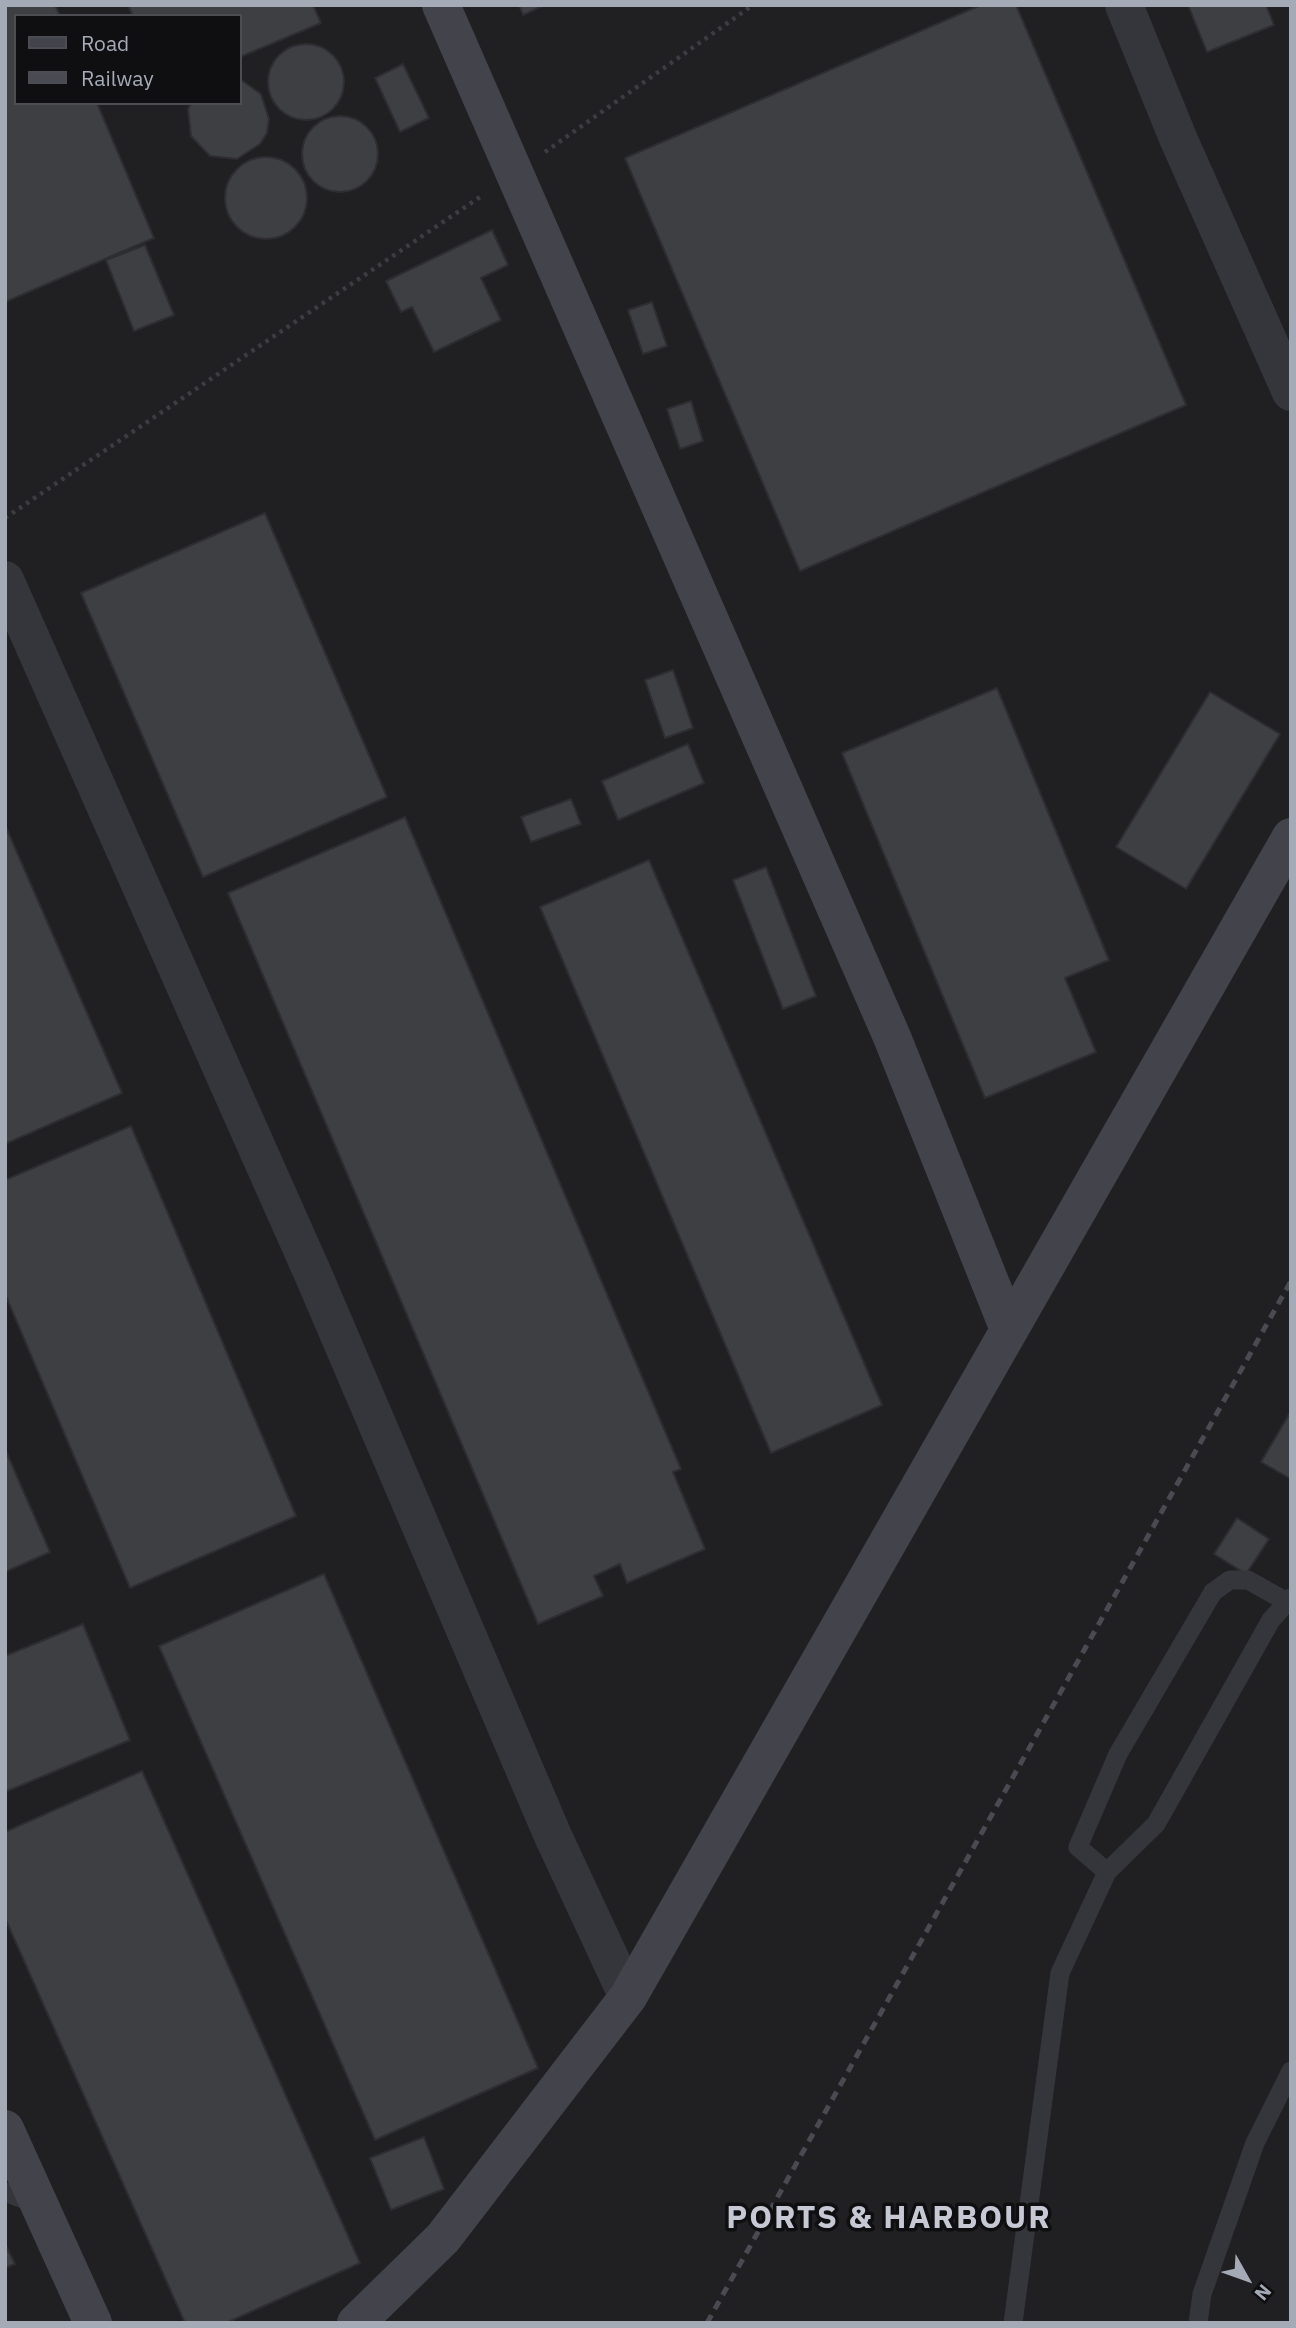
<!DOCTYPE html>
<html>
<head>
<meta charset="utf-8">
<style>
  body { margin:0 }
  #map { position:relative; width:1296px; height:2328px; overflow:hidden; background:#141416; font-family:"IBM Plex Sans",sans-serif }
  canvas { display:block }
  .frame { position:absolute; inset:0; border:7px solid #a5aab7; pointer-events:none }
  .legend { position:absolute; left:14px; top:14px; width:228px; height:91px; box-sizing:border-box; background:#0f0f11; border:2px solid #4b4d53; margin:0; padding:9px 12px; list-style:none; font-size:21px; color:#a5aab7 }
  .legend li { display:flex; align-items:center; gap:14px; height:35px }
  .legend b { width:35px; border:2px solid #4b4d53 }
  .north { position:absolute; left:1212px; top:2244px; width:70px; height:70px; -webkit-text-stroke:5px #0f0f11; paint-order:stroke; rotate:130deg; font-size:19px; font-weight:700; line-height:28px; text-align:center; color:#a5aab7 }
  .north::after { content:''; display:block; margin:auto; width:24px; height:32px; background:#a5aab7; clip-path:polygon(50% 0,100% 100%,50% 72%,0 100%) }
</style>
</head>
<body>
<div id="map">
<canvas width="1296" height="2328"></canvas>
<div class="frame"></div>
<ul class="legend">
<li><b style="height:9px;background:#43444b"></b>Road</li>
<li><b style="height:9px;background:#4a4b52"></b>Railway</li>
</ul>
<div class="north">N</div>
</div>
<script>
const g = document.querySelector('canvas').getContext('2d');
g.lineJoin = 'round';
function fill(path, color) {
  g.fillStyle = color;
  g.fill(path, 'evenodd');
}
function toPath(rows) {
  const path = new Path2D();
  for (const r of rows) {
    if (r.length === 3) {
      path.moveTo(r[0] + r[2], r[1]);
      path.arc(r[0], r[1], r[2], 0, 2 * Math.PI);
      continue;
    }
    path.moveTo(r[0], r[1]);
    for (let i = 2; i < r.length; i += 2) path.lineTo(r[i], r[i + 1]);
  }
  return path;
}
function trace(path, color, width, dash) {
  g.strokeStyle = color;
  g.lineWidth = width;
  g.lineCap = dash ? 'butt' : 'round';
  g.setLineDash(dash || []);
  g.stroke(path);
}
function label(font, color, halo, rows, align = 'center') {
  g.font = font + ' "IBM Plex Sans",sans-serif';
  g.lineWidth = 7;
  g.setLineDash([]);
  g.textBaseline = 'middle';
  g.strokeStyle = halo;
  g.fillStyle = color;
  for (const [text, x, y, turn = 0] of rows) {
    g.save();
    g.translate(x, y);
    g.rotate((+turn || 0) * Math.PI / 180);
    g.textAlign = isNaN(turn) ? turn : align;
    if (halo) g.strokeText(text, 0, 0);
    g.fillText(text, 0, 0);
    g.restore();
  }
}
const built = toPath([
  [5,5,1291,5,1291,2323,5,2323],
  [16,16,240,16,240,103,16,103]
]);
const building = toPath([
  [5,5,55,5,60,16,16,16,16,103,97,103,154,238,5,302,5,5],
  [128,5,313,5,321,23,240,57,240,16,133,16,128,5],
  [519,5,545,5,523,15,519,5],
  [981,5,1016,5,1186,405,800,571,625,158,981,5],
  [1188,5,1266,5,1274,25,1207,52,1188,5],
  [306,82,38],
  [403,64,429,118,400,132,375,78,403,64],
  [240,79,261,94,269,119,267,133,260,144,237,159,210,156,191,136,188,109,191,103,240,103,240,79],
  [340,154,38],
  [266,198,41],
  [492,230,508,265,481,278,501,320,434,352,412,307,401,312,386,281,492,230],
  [145,245,174,315,134,331,106,260,145,245],
  [652,302,667,346,643,354,628,310,652,302],
  [691,401,703,441,680,449,667,409,691,401],
  [265,513,387,797,203,877,81,593,265,513],
  [673,670,693,728,665,738,645,680,673,670],
  [997,688,1109,960,1065,978,1096,1052,985,1098,842,753,997,688],
  [1210,692,1280,734,1186,889,1116,847,1210,692],
  [688,744,704,783,618,820,602,781,688,744],
  [571,799,581,824,531,842,521,817,571,799],
  [405,817,681,1469,673,1472,705,1549,627,1583,620,1564,594,1576,603,1596,538,1624,228,893,405,817],
  [5,825,122,1093,5,1144,5,825],
  [649,860,882,1405,771,1453,540,907,649,860],
  [766,867,816,996,783,1009,733,880,766,867],
  [131,1126,296,1516,130,1588,5,1294,5,1180,131,1126],
  [1291,1411,1291,1479,1261,1462,1291,1411],
  [5,1449,50,1552,5,1572,5,1449],
  [1237,1518,1269,1539,1246,1574,1214,1554,1237,1518],
  [324,1574,538,2068,375,2140,159,1646,324,1574],
  [83,1624,130,1740,5,1792,5,1656,83,1624],
  [142,1771,360,2263,226,2323,185,2323,5,1918,5,1832,142,1771],
  [424,2137,444,2189,391,2210,370,2158,424,2137],
  [5,2244,15,2264,5,2268,5,2244]
]);
const path = toPath([
  [545,152,753,5],
  [5,518,483,195]
]);
const lane = toPath([
  [1107,1872,1078,1847,1118,1754,1213,1592,1230,1580,1248,1580,1287,1602],
  [5,2192,37,2204],
  [1013,2323,1060,1973,1107,1872,1156,1824,1271,1620,1291,1598],
  [1198,2323,1202,2294,1255,2143,1291,2071]
]);
const street = toPath([
  [1124,5,1178,138,1291,392],
  [5,580,313,1274,553,1836,628,1997]
]);
const secondary = toPath([
  [441,5,892,1037,1008,1327],
  [5,2129,93,2323],
  [356,2323,443,2238,628,1997,1291,837]
]);
const rail = toPath([
  [707,2323,1291,1281]
]);
const districtNames = [
  ["PORTS & HARBOUR",889,2219]
];
fill(built, '#202023');
fill(building, '#3e3f43');
trace(building, '#2e2e32', 2);
trace(path, '#3b3d42', 4.5, [3.5, 5]);
trace(lane, '#35363b', 19);
trace(street, '#35363b', 38);
trace(secondary, '#43444b', 38);
trace(rail, '#4a4b52', 5, [9, 7]);
g.letterSpacing = '2px';
label('bold 32px', '#c6c9d3', '#0f0f11', districtNames);
g.letterSpacing = '0px';
</script>
</body>
</html>
